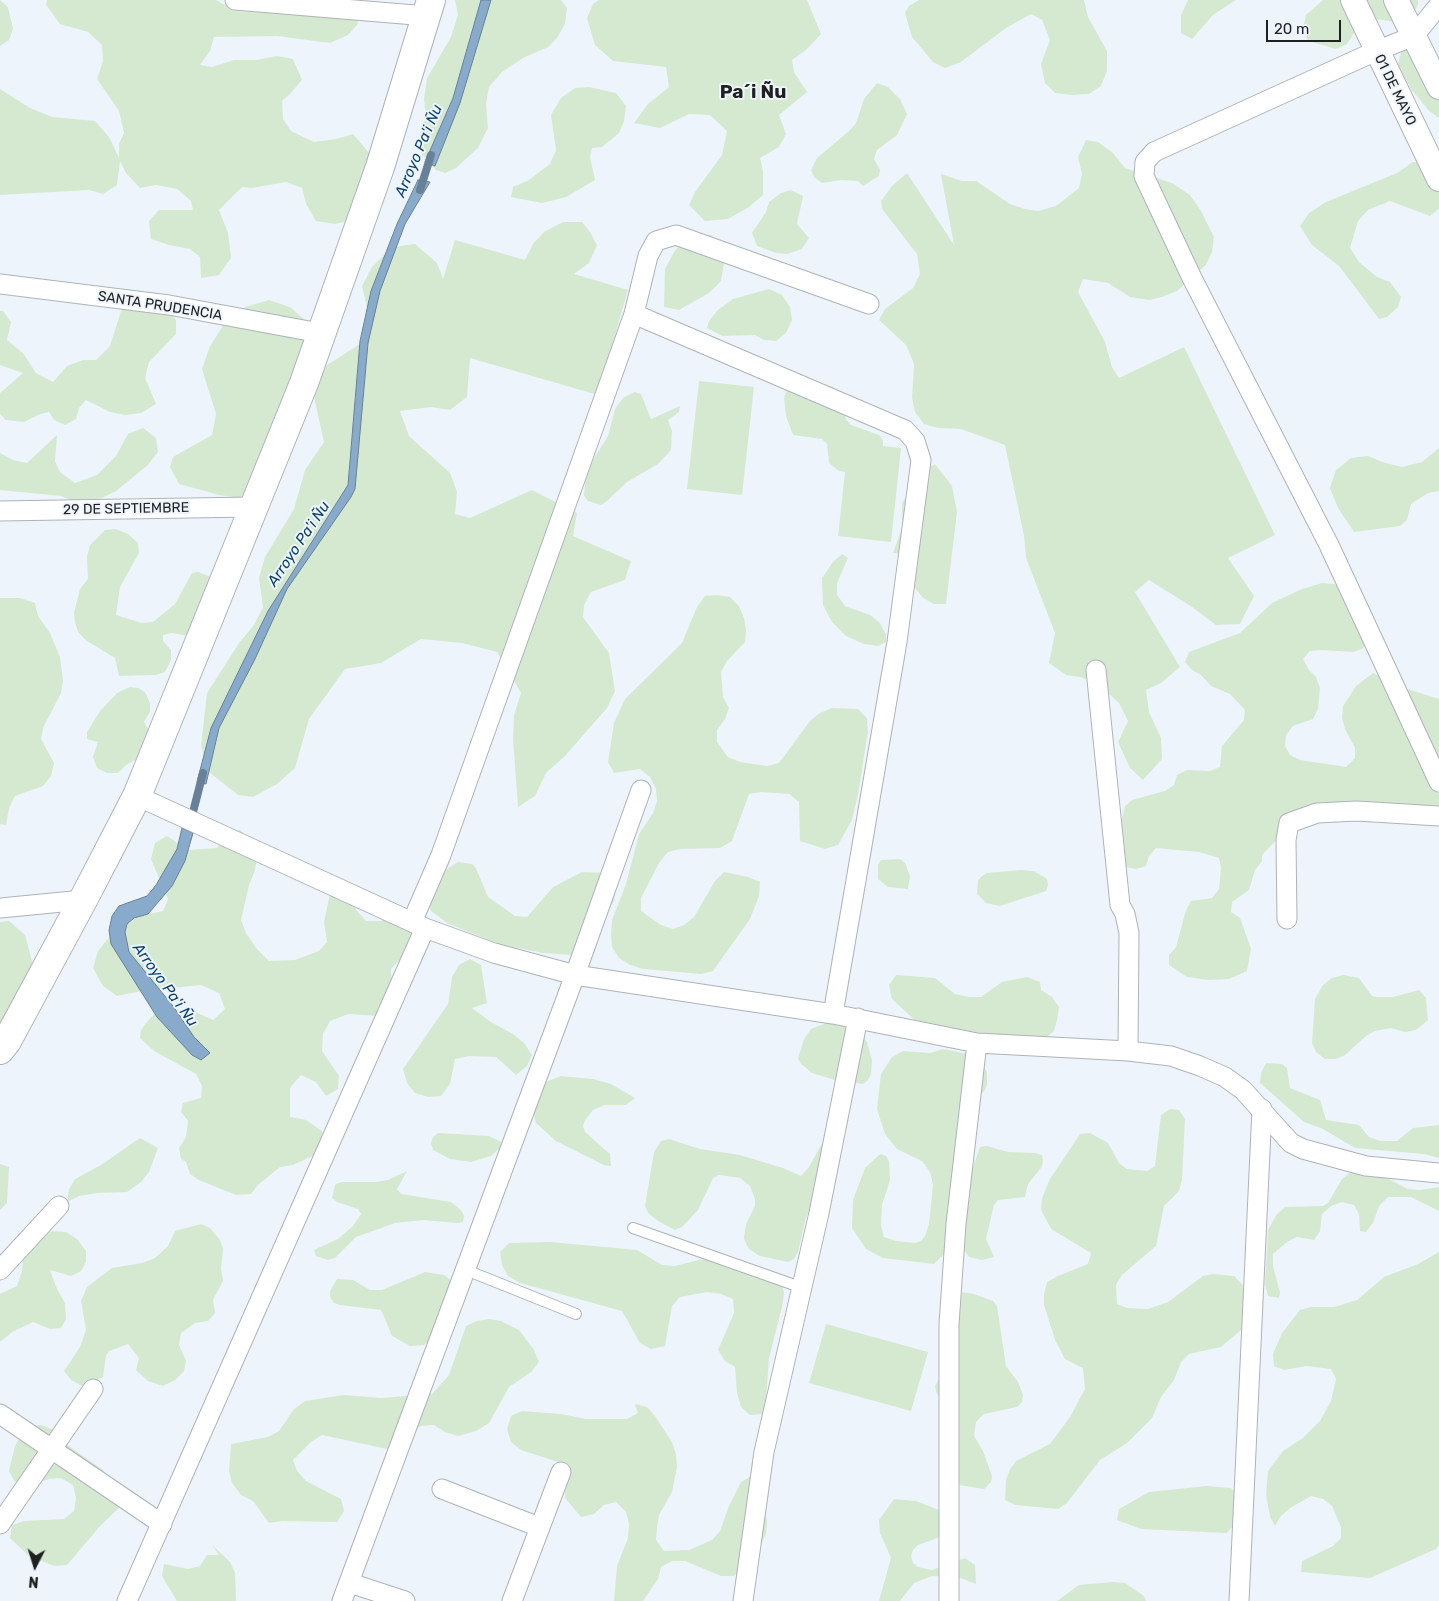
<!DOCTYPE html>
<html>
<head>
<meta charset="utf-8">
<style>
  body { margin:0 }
  #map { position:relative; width:1439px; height:1601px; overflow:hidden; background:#eef4fb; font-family:Rubik,sans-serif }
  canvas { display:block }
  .north { position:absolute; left:10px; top:1541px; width:50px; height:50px; -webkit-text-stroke:4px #eef4fb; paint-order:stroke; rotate:185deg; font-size:14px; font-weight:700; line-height:20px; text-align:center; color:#1e2022 }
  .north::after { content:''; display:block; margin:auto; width:18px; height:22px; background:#1e2022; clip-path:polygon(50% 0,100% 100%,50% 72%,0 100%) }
  .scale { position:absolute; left:1266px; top:20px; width:75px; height:22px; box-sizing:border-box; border:2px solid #1e2022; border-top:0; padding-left:6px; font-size:15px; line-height:18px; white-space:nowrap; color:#1e2022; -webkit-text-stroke:4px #eef4fb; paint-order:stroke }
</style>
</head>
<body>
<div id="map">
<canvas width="1439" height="1601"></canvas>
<div class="north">N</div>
<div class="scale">20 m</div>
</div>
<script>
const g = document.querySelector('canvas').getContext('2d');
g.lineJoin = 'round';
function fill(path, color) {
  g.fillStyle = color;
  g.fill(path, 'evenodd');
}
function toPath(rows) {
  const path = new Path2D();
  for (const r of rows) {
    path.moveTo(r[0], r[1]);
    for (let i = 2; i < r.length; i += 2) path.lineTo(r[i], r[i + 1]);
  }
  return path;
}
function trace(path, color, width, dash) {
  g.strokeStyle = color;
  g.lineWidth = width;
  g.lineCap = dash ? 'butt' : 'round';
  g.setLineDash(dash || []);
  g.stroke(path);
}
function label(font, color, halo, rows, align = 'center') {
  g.font = font + ' Rubik,sans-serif';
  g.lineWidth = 4;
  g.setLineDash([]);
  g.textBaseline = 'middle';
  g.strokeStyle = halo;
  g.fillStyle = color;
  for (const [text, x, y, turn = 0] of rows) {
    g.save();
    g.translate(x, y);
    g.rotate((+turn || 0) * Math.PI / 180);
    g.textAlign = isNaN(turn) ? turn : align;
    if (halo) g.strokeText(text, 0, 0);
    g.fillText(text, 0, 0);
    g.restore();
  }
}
const green = toPath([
  [0,0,8,7,13,29,9,40,0,46],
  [47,0,216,0,235,11,262,13,293,6,304,0,349,0,356,6,358,24,348,35,330,43,277,36,214,37,210,51,200,65,212,67,234,60,256,60,277,56,293,59,302,80,290,94,282,101,283,119,291,131,314,142,336,139,353,134,372,156,349,221,335,224,316,221,306,204,302,188,286,182,252,188,242,187,219,210,228,233,231,258,219,275,201,278,200,257,190,249,169,245,151,239,149,221,159,210,193,210,191,201,177,189,156,185,140,188,126,173,120,161,117,185,103,194,89,190,0,195,0,89,30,108,52,117,95,121,109,137,119,158,119,144,124,133,119,111,97,79,103,61,102,45,88,32,60,24,46,5],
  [455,0,561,0,567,8,565,24,557,38,548,47,523,58,502,72,489,87,486,104,488,128,478,148,456,168,445,173,436,170,422,154,419,136,426,117,424,99,427,78,451,37,458,15],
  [599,0,807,0,821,34,806,50,792,60,794,72,807,92,779,115,786,134,779,147,760,158,763,171,763,195,749,207,728,219,705,221,689,205,695,192,722,155,727,131,710,115,689,114,660,128,634,123,648,104,669,87,666,67,613,61,595,45,587,18,593,4],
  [919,0,1084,0,1088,17,1107,51,1107,71,1101,86,1089,94,1072,95,1055,93,1045,83,1041,64,1050,40,1042,20,1031,14,1006,28,961,62,945,68,933,62,912,37,905,13,909,6],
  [1188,0,1236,0,1213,15,1192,39,1181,33,1181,15],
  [1323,0,1418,0,1418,5,1413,13,1401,23,1370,18,1354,22,1354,33,1347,44,1336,49,1308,41,1303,29,1306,15],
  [1403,45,1439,76,1439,118,1429,111,1411,89,1398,64],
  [877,83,888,87,900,99,907,114,897,135,877,150,874,159,880,170,879,176,863,186,858,181,842,180,822,183,814,177,811,170,817,158,849,131,856,123,864,99],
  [589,87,616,93,626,106,624,121,619,133,602,147,592,148,590,157,595,180,566,197,542,203,511,197,513,187,529,180,550,164,556,150,551,115,561,98,575,88],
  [1086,140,1098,142,1113,153,1125,168,1172,183,1190,195,1201,211,1214,237,1212,252,1206,265,1177,291,1162,297,1149,300,1130,297,1108,283,1083,279,1078,292,1105,342,1112,367,1119,378,1184,347,1275,535,1228,558,1254,596,1240,624,1216,625,1192,607,1149,580,1135,592,1180,667,1161,683,1146,690,1149,712,1161,738,1162,759,1143,780,1130,768,1118,742,1128,721,1119,703,1097,683,1080,677,1066,675,1049,663,1055,633,1026,558,1024,536,1005,445,961,429,938,428,924,424,915,412,912,398,914,364,906,345,879,320,885,309,913,288,920,274,917,254,882,209,881,201,892,186,907,173,954,245,941,174,962,181,976,181,1010,204,1025,209,1038,211,1056,206,1079,188,1082,174,1078,157],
  [1413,162,1431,162,1439,173,1439,209,1430,216,1390,201,1368,210,1358,221,1350,248,1359,262,1377,277,1390,282,1401,297,1398,307,1387,317,1379,319,1339,266,1312,245,1300,226,1309,213,1326,202,1397,173],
  [791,190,803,196,797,224,809,238,802,249,787,254,776,253,757,246,752,233,766,212,769,202,781,193],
  [563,222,582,222,590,232,597,245,589,263,574,274,628,290,598,395,470,358,467,397,450,410,431,407,400,411,409,436,450,473,457,492,455,514,470,518,532,490,577,513,573,536,631,561,625,580,591,592,584,605,583,617,609,653,615,691,607,708,564,757,546,773,535,796,518,807,513,739,514,715,521,693,497,652,462,643,421,639,381,663,345,669,309,719,295,768,277,784,253,797,238,795,209,772,201,746,207,693,239,643,254,625,263,607,259,578,265,557,294,509,305,470,324,442,312,388,327,365,360,344,369,316,362,286,372,267,392,247,415,244,437,263,443,279,455,240,525,260,533,244,544,232],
  [697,235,711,235,720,244,725,257,721,281,709,293,679,310,664,307,665,269,674,252,682,242],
  [769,289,782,295,790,307,792,320,786,333,776,341,764,340,755,335,722,336,707,328,709,321,718,310,733,299],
  [141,293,158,293,169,305,176,321,176,334,149,362,145,378,156,404,141,413,125,415,110,412,86,400,79,408,76,419,65,425,54,420,49,412,40,414,24,422,6,420,0,414,0,393,23,373,0,365,0,311,3,311,11,322,7,340,23,353,36,373,53,382,67,366,83,360,96,360,110,346,121,311],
  [269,300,290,307,307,322,305,346,256,492,241,498,219,495,179,484,170,467,173,457,212,435,216,414,202,369,210,346,224,324,245,307],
  [699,381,754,387,742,495,687,489],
  [813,381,833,387,840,398,846,419,851,425,879,435,883,440,883,446,901,448,891,542,838,536,845,472,839,471,829,463,827,444,822,439,793,435,786,416,784,397,787,390,792,386],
  [635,392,641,394,651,419,680,406,679,412,668,420,672,431,671,450,658,464,627,482,607,501,601,505,588,501,584,496,585,482,593,460,608,436,615,409,623,398],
  [143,428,156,438,158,452,148,465,116,491,102,498,78,503,61,496,0,490,0,453,13,460,27,463,57,435,55,461,60,472,75,483,97,475,116,456,128,434],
  [1439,448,1439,491,1428,493,1411,504,1407,520,1400,526,1354,532,1338,508,1330,488,1336,470,1351,458,1368,456,1382,462,1402,467,1422,462],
  [935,464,952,486,957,512,946,604,934,604,923,598,915,588,914,563,905,554,893,553,902,528,902,503,924,470],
  [116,529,128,534,138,543,139,553,120,587,116,615,142,623,153,622,175,604,192,573,198,572,214,578,188,636,172,633,163,635,163,641,171,650,171,660,165,672,156,675,119,676,115,658,87,641,78,632,75,622,74,613,80,589,88,579,87,557,90,545,105,530],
  [842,554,848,558,837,583,837,595,845,606,870,615,880,623,886,635,886,642,878,646,864,644,846,636,832,622,823,605,822,578,833,562],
  [1322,583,1334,584,1363,599,1374,620,1370,640,1362,649,1353,652,1320,650,1310,651,1303,659,1309,670,1316,677,1320,688,1318,709,1313,719,1293,726,1286,735,1285,746,1290,755,1300,760,1346,767,1355,758,1355,748,1345,729,1342,718,1343,706,1356,686,1373,673,1404,688,1436,698,1439,699,1439,808,1322,817,1284,832,1262,855,1262,861,1255,870,1249,890,1232,902,1231,912,1240,918,1251,949,1247,971,1229,979,1208,980,1187,977,1169,965,1169,955,1176,947,1186,910,1191,901,1212,898,1219,889,1221,868,1219,858,1199,852,1156,848,1149,856,1146,866,1136,869,1126,867,1121,859,1120,827,1125,806,1132,800,1165,791,1174,785,1177,775,1187,770,1210,771,1220,767,1222,746,1244,720,1245,710,1230,694,1211,686,1201,675,1192,670,1185,662,1189,652,1240,633,1272,603,1302,589],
  [717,595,730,597,739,606,744,618,746,630,745,642,727,661,721,672,723,697,729,708,725,719,717,730,717,742,728,757,740,762,767,766,779,763,810,721,820,713,832,708,858,709,867,718,868,731,858,795,852,820,838,845,825,849,800,841,799,802,789,794,761,792,749,794,732,841,720,848,680,849,668,852,659,863,641,898,641,911,661,925,673,929,684,925,694,917,715,881,724,872,748,877,760,882,759,896,750,919,713,971,701,974,643,969,630,965,619,958,612,947,611,934,612,920,626,884,639,834,653,813,657,801,656,789,650,777,640,769,614,773,608,762,614,723,625,699,682,643,697,607,705,596],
  [0,598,20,598,35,603,38,616,50,633,60,657,63,681,61,693,43,728,41,739,54,763,51,776,43,786,15,796,9,808,6,825,0,824],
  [130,687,138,688,145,692,150,703,150,712,144,722,154,740,150,751,126,765,118,773,107,773,97,768,93,757,98,742,87,739,87,732,100,711,117,693],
  [240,830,251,840,258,851,255,870,249,885,241,920,246,933,256,948,269,961,295,960,319,951,327,942,324,922,330,893,347,892,357,911,366,921,381,921,400,908,420,917,405,954,391,969,392,989,380,1016,348,1014,330,1021,323,1034,322,1051,339,1076,338,1089,326,1096,316,1082,301,1075,290,1088,290,1117,306,1120,322,1131,325,1145,317,1154,293,1165,280,1167,258,1185,251,1194,236,1195,199,1180,190,1174,186,1162,181,1159,179,1148,186,1137,188,1121,181,1112,183,1103,201,1098,202,1086,196,1074,154,1051,140,1038,141,1030,146,1023,155,1013,163,1009,191,1010,213,1020,225,1009,219,993,201,985,142,991,117,996,103,986,93,968,98,951,110,936,139,916,163,911,168,899,151,859,155,843,167,836,188,850,217,848,231,832],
  [900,859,905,863,910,876,908,889,888,887,878,879,878,865,881,860],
  [458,862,472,864,476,868,488,897,515,916,527,917,553,887,582,872,608,873,616,887,614,901,588,942,572,955,543,953,499,944,447,923,431,911,429,905,432,893,447,869],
  [1021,870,1034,871,1047,879,1048,885,1046,891,1000,906,986,903,977,894,978,880,982,876,987,873],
  [9,921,25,935,33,965,0,1046,0,922],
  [470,959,481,965,487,1003,472,1008,491,1022,513,1034,524,1043,532,1055,527,1066,516,1075,496,1057,469,1056,455,1059,450,1084,441,1096,428,1097,415,1093,407,1083,403,1069,448,1004,452,977,459,965],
  [896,975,935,978,955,994,969,997,981,997,1002,982,1027,977,1040,982,1041,990,1052,997,1059,1007,1057,1020,1054,1031,1043,1040,1030,1042,920,1025,892,999,889,985],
  [1343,975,1359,978,1372,996,1377,997,1393,997,1419,990,1426,998,1428,1020,1416,1030,1405,1032,1391,1028,1375,1031,1366,1036,1345,1055,1336,1059,1325,1059,1316,1052,1312,1043,1315,999,1323,985,1332,978],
  [829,1022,856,1027,867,1042,872,1060,871,1074,868,1080,863,1084,835,1080,812,1073,801,1064,798,1058,804,1039,811,1029],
  [943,1049,968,1054,983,1066,987,1072,987,1085,985,1090,966,1109,953,1245,934,1264,883,1258,866,1249,852,1228,853,1200,865,1168,880,1154,886,1156,889,1161,890,1180,882,1205,881,1225,884,1237,896,1241,915,1243,921,1241,925,1236,929,1224,933,1185,930,1172,922,1161,897,1149,885,1134,877,1109,881,1074,892,1057,903,1051,930,1053],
  [1266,1063,1282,1064,1287,1068,1290,1088,1320,1100,1326,1120,1359,1125,1369,1137,1380,1141,1397,1141,1413,1128,1439,1125,1439,1158,1424,1154,1355,1148,1323,1129,1304,1122,1260,1083,1261,1073],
  [561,1076,593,1079,611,1084,635,1098,626,1105,605,1105,593,1110,585,1120,583,1126,585,1132,610,1154,611,1166,604,1165,556,1141,536,1123,532,1109,543,1083],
  [1170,1109,1179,1110,1185,1119,1182,1180,1179,1191,1164,1206,1156,1246,1122,1275,1116,1285,1117,1304,1127,1308,1148,1309,1168,1302,1203,1276,1213,1274,1234,1276,1242,1284,1249,1303,1247,1325,1221,1347,1189,1354,1181,1362,1174,1380,1161,1397,1152,1418,1127,1443,1100,1460,1067,1503,1058,1509,1015,1505,1005,1500,1006,1480,1010,1469,1016,1461,1050,1444,1070,1417,1085,1389,1083,1368,1065,1359,1055,1340,1044,1305,1044,1294,1047,1282,1058,1276,1088,1264,1091,1253,1051,1229,1041,1210,1042,1198,1050,1179,1080,1134,1090,1133,1108,1143,1119,1163,1127,1169,1147,1171,1155,1166,1161,1115],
  [438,1133,489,1136,501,1142,500,1148,491,1156,471,1162,450,1159,433,1150,431,1143,433,1137],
  [826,1136,812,1205,806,1217,798,1252,794,1259,788,1262,760,1256,749,1249,746,1244,744,1238,746,1224,755,1206,755,1199,750,1186,740,1178,719,1175,713,1178,698,1210,682,1227,675,1230,658,1221,648,1213,645,1206,654,1152,661,1141,669,1139,700,1149,740,1155,783,1168,801,1176,809,1167],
  [140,1138,158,1148,149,1172,141,1182,127,1192,97,1193,79,1196,67,1202,69,1189,75,1179,101,1165],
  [987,1146,1008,1152,1035,1153,1042,1155,1043,1162,1041,1168,1028,1184,1025,1197,998,1200,994,1205,986,1239,994,1257,982,1260,969,1257,962,1247,966,1187,980,1147],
  [0,1164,9,1167,7,1203,0,1210],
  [407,1171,397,1189,401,1194,451,1202,461,1210,464,1216,463,1222,457,1223,423,1220,395,1223,356,1237,335,1258,328,1260,316,1256,314,1250,338,1239,353,1226,361,1214,358,1209,337,1202,332,1198,335,1185,341,1182,376,1182,388,1180],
  [1357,1171,1381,1175,1408,1189,1420,1190,1439,1187,1439,1211,1411,1197,1388,1197,1379,1206,1373,1223,1366,1232,1360,1231,1359,1214,1354,1205,1342,1202,1331,1206,1322,1214,1320,1231,1314,1240,1297,1237,1287,1242,1273,1254,1273,1266,1280,1292,1279,1298,1268,1296,1265,1284,1268,1230,1277,1214,1285,1207,1323,1206,1328,1203,1342,1179,1351,1172],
  [201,1224,210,1228,220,1240,223,1249,221,1269,223,1281,213,1300,215,1313,208,1321,195,1323,181,1333,179,1345,186,1361,184,1371,175,1380,163,1386,148,1381,136,1370,139,1358,128,1344,109,1351,106,1356,103,1377,84,1387,71,1380,64,1371,80,1347,86,1330,81,1301,87,1287,112,1268,142,1263,155,1258,168,1246,175,1231],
  [51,1231,66,1232,77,1239,86,1251,86,1262,81,1271,71,1276,50,1270,57,1289,65,1303,66,1319,61,1328,50,1329,33,1322,12,1332,0,1342,0,1294,17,1286,22,1271,23,1258,36,1242],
  [551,1242,637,1250,662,1265,675,1266,703,1259,744,1263,773,1271,781,1280,784,1293,782,1307,769,1358,765,1414,750,1415,741,1407,737,1393,735,1367,725,1361,718,1350,734,1313,733,1299,721,1294,707,1292,680,1297,672,1306,665,1346,651,1349,640,1343,622,1311,520,1283,508,1276,502,1265,500,1252,509,1243],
  [1439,1252,1439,1545,1436,1549,1370,1578,1301,1572,1302,1561,1333,1546,1341,1538,1341,1527,1332,1506,1323,1499,1311,1496,1290,1508,1281,1516,1275,1526,1270,1517,1266,1494,1268,1471,1283,1451,1303,1438,1320,1421,1331,1401,1336,1379,1331,1369,1307,1366,1284,1370,1274,1366,1273,1354,1282,1333,1300,1310,1311,1307,1334,1307,1357,1300,1384,1277,1418,1264],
  [425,1272,444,1275,455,1283,434,1336,424,1345,410,1346,392,1336,381,1310,340,1305,334,1303,330,1297,330,1291,337,1279,353,1280,370,1290,382,1290],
  [961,1292,974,1294,993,1301,997,1306,1006,1366,1018,1382,1023,1395,1022,1402,1017,1407,984,1414,976,1422,974,1436,983,1451,992,1476,991,1482,984,1489,953,1484,943,1402,936,1392,935,1386,941,1375,952,1302],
  [489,1319,501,1321,519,1330,534,1350,539,1362,531,1372,509,1387,489,1423,476,1431,458,1436,445,1432,434,1425,421,1426,398,1444,387,1449,322,1435,311,1442,293,1460,297,1471,306,1481,341,1499,344,1511,337,1522,282,1521,269,1523,253,1501,241,1495,232,1483,229,1471,231,1444,268,1437,279,1431,294,1409,305,1401,344,1395,381,1398,432,1394,449,1375,466,1326,477,1321],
  [826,1324,928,1352,911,1411,809,1383],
  [635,1404,647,1407,655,1416,672,1442,676,1454,677,1467,672,1492,659,1515,657,1528,656,1540,664,1551,689,1550,712,1540,720,1531,729,1506,741,1482,753,1475,763,1498,767,1522,766,1534,755,1557,734,1576,721,1576,685,1561,672,1561,661,1567,658,1579,643,1601,614,1601,617,1566,628,1538,629,1524,626,1512,616,1502,604,1505,594,1514,581,1517,565,1498,566,1472,558,1462,521,1450,511,1442,507,1429,511,1416,522,1411,561,1414,586,1419,627,1419,638,1413],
  [42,1425,53,1430,70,1447,103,1470,118,1494,119,1508,101,1525,67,1565,54,1566,29,1556,10,1538,12,1525,24,1521,64,1519,74,1511,76,1498,73,1485,61,1478,49,1479,29,1486,15,1482,9,1471,15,1446,26,1426],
  [1207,1486,1231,1488,1241,1500,1236,1522,1227,1533,1141,1529,1117,1520,1119,1509,1149,1492],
  [894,1499,916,1501,944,1512,943,1536,918,1545,913,1550,911,1556,913,1563,918,1567,932,1570,965,1558,975,1565,976,1584,958,1577,932,1576,914,1583,900,1601,879,1601,891,1558,880,1533,879,1520],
  [212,1545,230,1562,235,1573,236,1601,177,1601,162,1576,164,1564,188,1569,200,1566,207,1555,219,1555],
  [1113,1582,1125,1583,1144,1596,1146,1601,1057,1601,1079,1585]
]);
const water = toPath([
  [481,0,491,0,460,103,435,166,425,162,453,98,481,0],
  [418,180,430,182,405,224,380,291,368,343,355,489,351,497,287,589,255,659,219,728,206,784,197,782,211,728,268,611,348,485,360,341,371,291,397,224,418,180],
  [182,828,193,833,185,861,172,886,148,914,134,918,127,924,125,932,129,952,173,1006,194,1037,210,1053,201,1060,192,1055,157,1017,111,944,109,930,112,916,119,906,147,896,156,885,177,849,182,828]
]);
const stream = toPath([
  [420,190,431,155],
  [191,820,203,773]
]);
const service = toPath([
  [633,1228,803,1288],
  [466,1270,576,1314]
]);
const minor = toPath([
  [235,0,427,16],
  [1439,5,1414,36,1376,51,1154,152,1145,162,1144,176,1192,278,1329,545,1439,782],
  [0,284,169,305,320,333],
  [634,314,905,430,915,441,921,460,897,642,833,1014],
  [0,511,252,507],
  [1096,670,1120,905,1125,914,1129,933,1128,1051],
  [137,796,425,928,494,953,575,975,833,1014,977,1043,1128,1051,1171,1056,1200,1066,1225,1077,1243,1090,1291,1143,1303,1149,1366,1166,1439,1173],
  [0,908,83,900],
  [1287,919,1286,840,1289,823,1317,813,1357,811,1439,816],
  [412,922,441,855,634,314,648,256,656,241,676,235,869,304],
  [0,1270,59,1206],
  [0,1414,162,1524],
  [442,1489,539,1527],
  [0,1524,93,1389],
  [350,1583,405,1601],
  [127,1601,425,928],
  [342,1601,575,975,641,790],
  [512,1601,561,1472],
  [743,1601,764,1452,819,1213,858,1018],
  [949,1601,949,1324,956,1224,977,1043],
  [1239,1601,1262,1109]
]);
const tertiary = toPath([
  [1353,0,1439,179],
  [1396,0,1439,87]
]);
const secondary = toPath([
  [0,1050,7,1041,83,900,137,796,304,383,380,167,431,0]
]);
const streetNames = [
  ["01 DE MAYO",1395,90,64],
  ["SANTA PRUDENCIA",160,306,9],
  ["29 DE SEPTIEMBRE",126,509,-1]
];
const waterNames = [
  ["Arroyo Pa'i Ñu",419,151,-67],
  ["Arroyo Pa'i Ñu",299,544,-56],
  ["Arroyo Pa'i Ñu",165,985,54]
];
const districtNames = [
  ["Pa´i Ñu",753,93]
];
fill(green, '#d5e9d1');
fill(water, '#89abcb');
trace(water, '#698198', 1);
trace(stream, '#698198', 8);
trace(service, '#adb3b9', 12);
trace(minor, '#adb3b9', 21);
trace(tertiary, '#adb3b9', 26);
trace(secondary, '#adb3b9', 30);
trace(service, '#fff', 10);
trace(minor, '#fff', 19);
trace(tertiary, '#fff', 24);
trace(secondary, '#fff', 28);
label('14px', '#1e2022', '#eef4fb', streetNames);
label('italic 15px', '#0a426c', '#eef4fb', waterNames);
label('bold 19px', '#1e2022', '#eef4fb', districtNames);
</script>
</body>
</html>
